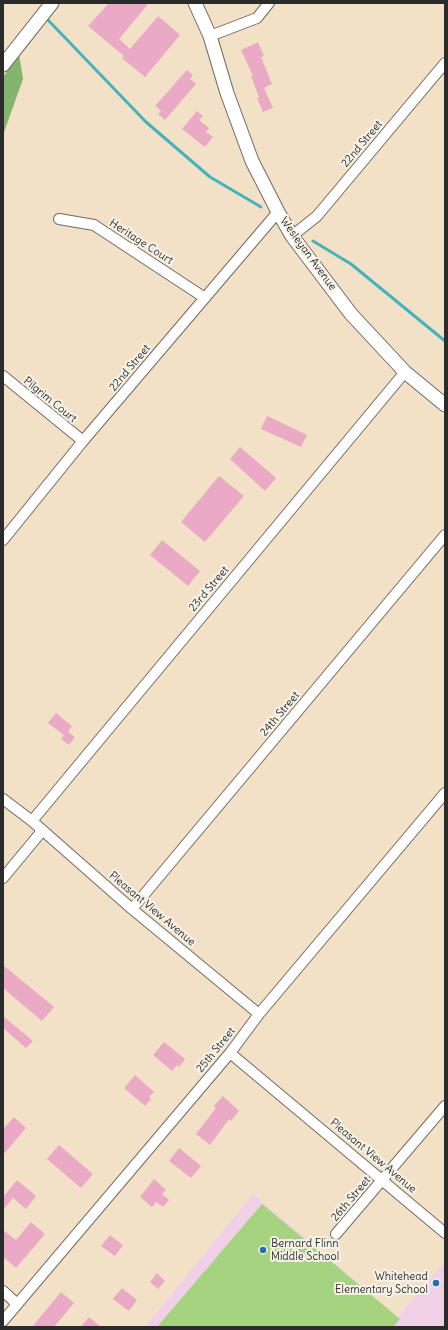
<!DOCTYPE html>
<html>
<head>
<meta charset="utf-8">
<style>
  body { margin:0 }
  #map { position:relative; width:448px; height:1330px; overflow:hidden; background:#f3e1c7; font-family:Delius,sans-serif }
  canvas { display:block }
  .frame { position:absolute; inset:0; border:4px solid #2b2b2b; pointer-events:none }
</style>
</head>
<body>
<div id="map">
<canvas width="448" height="1330"></canvas>
<div class="frame"></div>
</div>
<script>
const g = document.querySelector('canvas').getContext('2d');
g.lineJoin = 'round';
function fill(path, color) {
  g.fillStyle = color;
  g.fill(path, 'evenodd');
}
function toPath(rows) {
  const path = new Path2D();
  for (const r of rows) {
    path.moveTo(r[0], r[1]);
    for (let i = 2; i < r.length; i += 2) path.lineTo(r[i], r[i + 1]);
  }
  return path;
}
function trace(path, color, width, dash) {
  g.strokeStyle = color;
  g.lineWidth = width;
  g.lineCap = dash ? 'butt' : 'round';
  g.setLineDash(dash || []);
  g.stroke(path);
}
function label(font, color, halo, rows, align = 'center') {
  g.font = font + ' Delius,sans-serif';
  g.lineWidth = 4;
  g.setLineDash([]);
  g.textBaseline = 'middle';
  g.strokeStyle = halo;
  g.fillStyle = color;
  for (const [text, x, y, turn = 0] of rows) {
    g.save();
    g.translate(x, y);
    g.rotate((+turn || 0) * Math.PI / 180);
    g.textAlign = isNaN(turn) ? turn : align;
    if (halo) g.strokeText(text, 0, 0);
    g.fillText(text, 0, 0);
    g.restore();
  }
}
const built = toPath([
  [253,1194,398,1317,445,1261,445,1327,145,1327]
]);
const green = toPath([
  [262,1204,400,1319,393,1327,157,1327]
]);
const forest = toPath([
  [19,54,23,79,3,135,3,77]
]);
const stream = toPath([
  [48,20,146,122,210,177,261,207],
  [313,241,351,264,445,341]
]);
const building = toPath([
  [109,3,149,3,119,39,130,49,158,16,180,35,145,77,122,58,124,56,88,26],
  [258,42,264,56,261,57,272,84,264,88,273,108,263,112,257,98,259,97,251,76,253,76,241,50],
  [187,70,193,75,190,79,196,84,165,120,158,114,161,111,155,106],
  [197,111,203,116,199,120,209,128,206,132,213,137,205,147,182,129],
  [267,416,307,435,301,447,261,429],
  [240,447,276,478,265,491,230,459],
  [219,476,244,496,205,542,181,522],
  [162,540,200,571,188,586,150,555],
  [56,713,72,726,68,732,75,737,69,745,61,739,64,735,48,723],
  [3,965,54,1007,42,1021,3,988],
  [3,1016,33,1041,26,1048,3,1028],
  [164,1042,185,1059,179,1067,177,1065,172,1071,153,1055],
  [135,1075,154,1092,149,1097,151,1099,145,1106,124,1088],
  [223,1096,239,1111,231,1121,229,1119,210,1145,196,1134,216,1108,214,1106],
  [14,1117,26,1128,3,1155,3,1129],
  [59,1145,93,1174,81,1188,47,1159],
  [179,1148,201,1166,191,1178,169,1161],
  [154,1179,166,1190,162,1194,169,1200,163,1207,156,1202,152,1207,140,1197],
  [17,1180,36,1196,26,1209,13,1198,3,1210,3,1197],
  [31,1222,45,1234,16,1268,3,1257,3,1230,16,1240],
  [110,1235,123,1245,115,1256,101,1246],
  [157,1273,165,1281,158,1289,150,1282],
  [122,1288,137,1300,129,1311,113,1299],
  [61,1292,74,1303,54,1327,32,1327],
  [89,1317,101,1327,81,1327]
]);
const minor = toPath([
  [210,36,257,18,269,3],
  [59,219,94,225,205,298],
  [292,236,317,216,445,63],
  [3,376,83,441],
  [3,540,83,441,278,212],
  [3,799,32,821,132,909,259,1014],
  [32,821,405,372],
  [3,878,42,831],
  [132,909,445,535],
  [230,1053,445,1233],
  [336,1234,445,1106],
  [3,1291,17,1304],
  [3,1321,230,1053,259,1014,445,793]
]);
const tertiary = toPath([
  [195,3,210,36,227,93,252,161,278,212,292,236,351,314,405,372,445,405],
  [3,65,52,3]
]);
const markers = [
  [263,1250,4,"#1f6fb2"],
  [436,1283,4,"#1f6fb2"]
];
const streetNames = [
  ["22nd Street",362,144,-50],
  ["Heritage Court",141,242,33],
  ["Wesleyan Avenue",308,254,54],
  ["22nd Street",130,368,-50],
  ["Pilgrim Court",50,400,39],
  ["23rd Street",209,589,-50],
  ["24th Street",280,714,-50],
  ["Pleasant View Avenue",152,909,40],
  ["25th Street",216,1050,-51],
  ["Pleasant View Avenue",373,1156,40],
  ["26th Street",351,1199,-50]
];
const poiNames = [
  ["Bernard Flinn",271,1244],
  ["Middle School",271,1257],
  ["Whitehead",428,1277,"right"],
  ["Elementary School",428,1290,"right"]
];
fill(built, '#efd0e6');
fill(green, '#a6d380');
fill(forest, '#84b56e');
trace(stream, '#44b3bc', 3);
fill(building, '#eaa9c4');
trace(minor, '#716b62', 12);
trace(tertiary, '#716b62', 15);
trace(minor, '#fff', 10);
trace(tertiary, '#fff', 13);
for (const [x, y, r, color] of markers) {
  const dot = new Path2D();
  dot.arc(x, y, r, 0, 2 * Math.PI);
  g.fillStyle = color;
  g.fill(dot);
  trace(dot, '#f7f3e8', 1.5);
}
label('11px', '#2b2b2b', '#f7f3e8', streetNames);
label('11px', '#2b2b2b', '#f7f3e8', poiNames, 'left');
</script>
</body>
</html>
